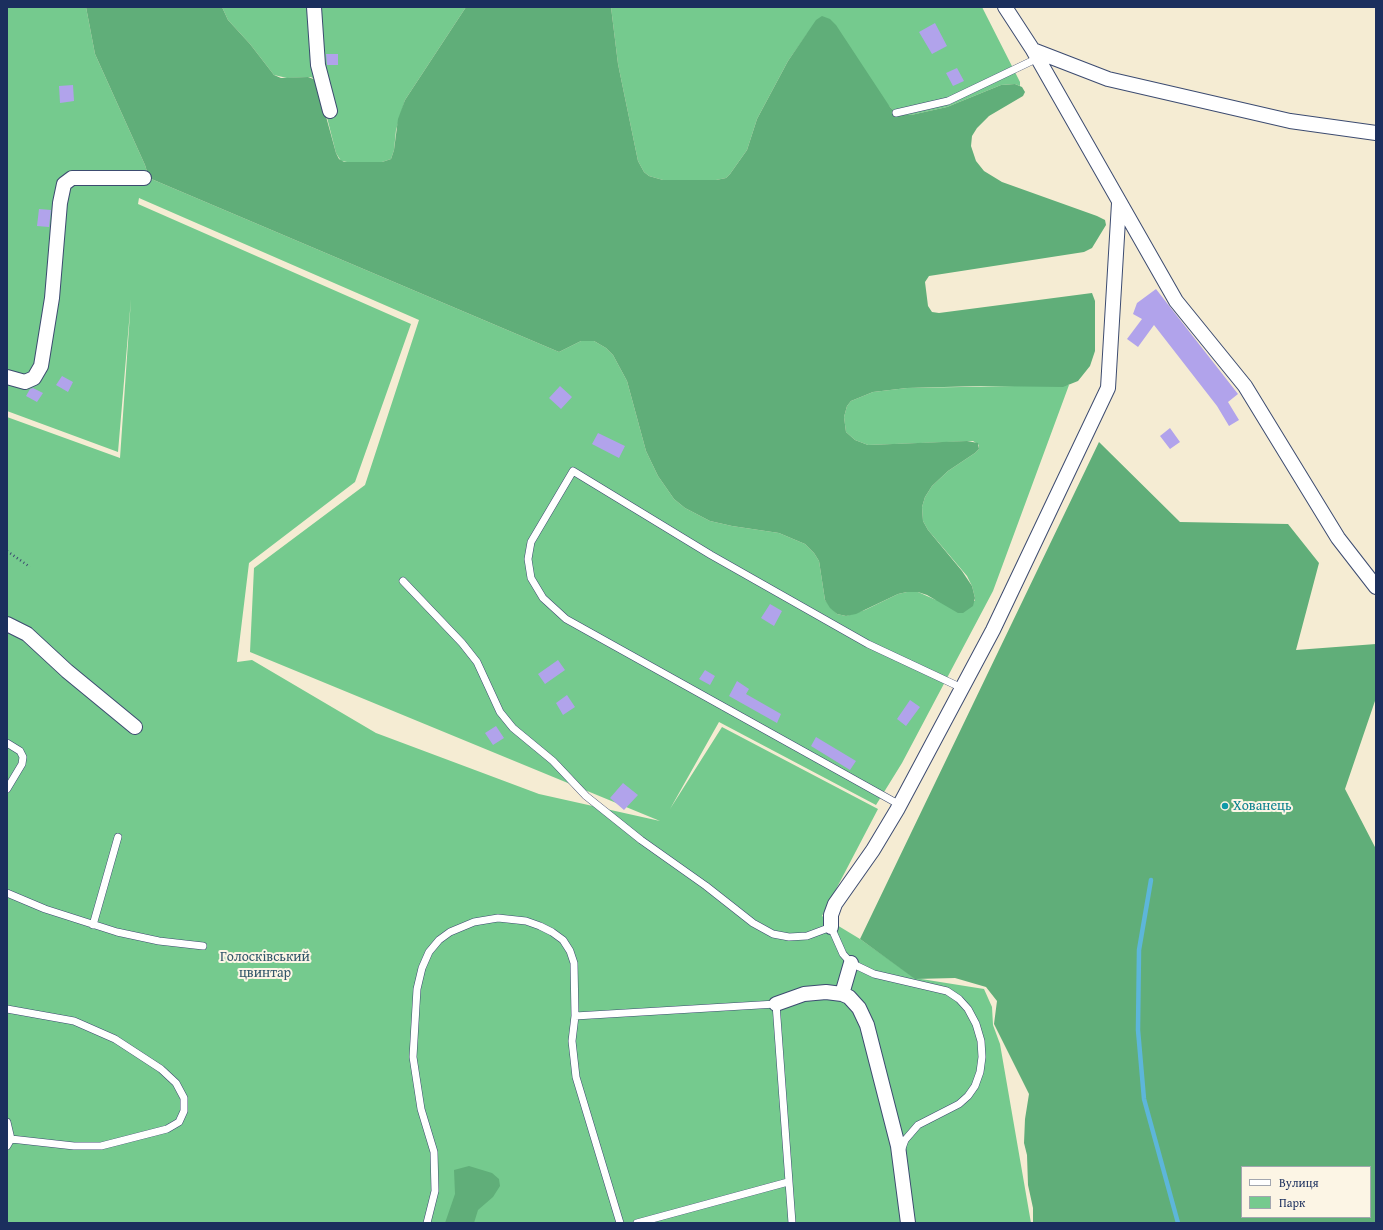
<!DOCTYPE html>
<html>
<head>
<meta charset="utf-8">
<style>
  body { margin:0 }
  #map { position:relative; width:1383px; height:1230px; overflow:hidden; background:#f5ecd3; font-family:"Gentium Book Plus",serif }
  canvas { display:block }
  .frame { position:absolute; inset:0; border:8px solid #1b2f5e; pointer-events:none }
  .legend { position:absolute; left:1241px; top:1166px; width:130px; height:52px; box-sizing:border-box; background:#fcf5e5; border:1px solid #a2a6af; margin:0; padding:5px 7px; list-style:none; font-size:12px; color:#1b2f5e }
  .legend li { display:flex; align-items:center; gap:8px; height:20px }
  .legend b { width:20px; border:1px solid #a2a6af }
</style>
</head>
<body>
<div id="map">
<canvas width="1383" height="1230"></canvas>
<div class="frame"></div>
<ul class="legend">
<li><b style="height:5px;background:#fff"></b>Вулиця</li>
<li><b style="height:11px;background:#75ca8e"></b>Парк</li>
</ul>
</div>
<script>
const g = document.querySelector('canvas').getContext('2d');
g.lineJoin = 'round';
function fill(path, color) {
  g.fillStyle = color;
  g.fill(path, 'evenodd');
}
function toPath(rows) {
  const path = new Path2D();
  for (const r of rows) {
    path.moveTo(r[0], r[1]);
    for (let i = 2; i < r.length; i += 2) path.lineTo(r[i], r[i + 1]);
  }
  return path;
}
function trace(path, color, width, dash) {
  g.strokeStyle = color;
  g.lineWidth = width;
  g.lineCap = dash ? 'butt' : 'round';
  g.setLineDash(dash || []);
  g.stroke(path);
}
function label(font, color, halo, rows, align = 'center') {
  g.font = font + ' "Gentium Book Plus",serif';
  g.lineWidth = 4;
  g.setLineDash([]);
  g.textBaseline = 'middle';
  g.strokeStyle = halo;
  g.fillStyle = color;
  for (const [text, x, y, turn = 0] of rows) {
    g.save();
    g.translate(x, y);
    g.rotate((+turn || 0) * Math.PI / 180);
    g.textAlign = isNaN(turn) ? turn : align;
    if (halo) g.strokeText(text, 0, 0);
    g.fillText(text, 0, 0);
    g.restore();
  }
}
const green = toPath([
  [7,7,86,7,95,54,145,165,149,178,559,352,581,341,594,341,606,348,613,355,627,381,646,451,658,476,674,499,685,508,710,521,732,526,779,533,805,544,814,553,819,561,825,600,837,614,846,616,865,610,898,594,907,592,918,592,936,600,975,601,975,598,972,586,967,576,928,530,923,521,922,507,925,497,932,486,948,471,975,453,979,449,979,445,973,441,868,445,855,440,846,432,844,417,847,406,851,401,873,392,907,388,1069,385,993,591,902,763,876,805,719,722,670,809,722,727,878,809,822,916,860,939,915,978,984,989,992,1007,993,1025,1000,1044,1031,1223,7,1223,7,417,120,458,131,299,118,452,7,411],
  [139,198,419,320,365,485,254,568,250,652,660,821,539,794,376,733,252,660,237,662,249,563,355,482,411,324,138,204],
  [222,7,466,7,405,100,396,130,394,150,391,159,382,162,347,162,341,161,336,153,318,82,311,77,287,78,274,75,250,44,228,20],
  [611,7,982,7,1020,82,1020,86,1015,84,1001,85,947,107,911,115,899,115,807,34,788,61,757,119,747,150,730,174,726,178,716,180,663,180,649,176,644,172,638,161,618,64]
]);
const forest = toPath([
  [86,7,222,7,228,20,250,44,274,75,281,78,308,77,316,80,336,153,339,159,344,162,382,162,391,159,394,150,398,119,405,100,466,7,611,7,618,64,638,161,644,172,649,176,663,180,716,180,726,178,730,174,747,150,757,119,788,61,816,20,822,16,830,19,836,25,890,107,899,115,911,115,947,107,1001,85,1015,84,1022,87,1025,92,1023,96,989,116,977,128,972,136,971,146,976,161,984,171,1002,182,1097,216,1105,220,1106,225,1092,248,1084,252,929,276,925,282,928,306,932,312,939,313,1092,293,1095,301,1095,351,1090,366,1078,381,1063,387,981,386,907,388,873,392,851,401,847,406,844,417,846,432,855,440,868,445,967,441,978,443,979,449,975,453,948,471,932,486,925,497,922,507,923,521,928,530,962,571,972,586,975,598,973,606,963,613,958,613,927,595,918,592,907,592,898,594,856,614,846,616,837,614,830,608,825,600,819,561,814,553,805,544,779,533,732,526,710,521,685,508,674,499,658,476,646,451,627,381,613,355,606,348,594,341,581,341,559,352,149,178,145,165,95,54],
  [1099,442,1180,522,1288,524,1319,563,1296,650,1376,644,1376,698,1345,789,1376,849,1376,1223,1033,1223,1033,1208,1028,1185,1027,1155,1024,1143,1025,1119,1029,1094,994,1024,997,1001,986,987,955,978,915,979,860,939],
  [1242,1167,1370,1167,1370,1217,1242,1217],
  [469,1166,492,1173,499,1179,500,1186,493,1197,478,1210,474,1223,445,1223,455,1194,454,1170]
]);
const stream = toPath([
  [1151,880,1139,950,1138,1030,1144,1099,1178,1223]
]);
const building = toPath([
  [935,23,947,46,932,54,919,32],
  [326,54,338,54,338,65,327,65],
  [957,68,964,81,953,86,946,73],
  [73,85,74,101,60,103,59,86],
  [39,209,51,210,49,227,37,226],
  [1156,289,1238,394,1228,402,1239,420,1229,426,1217,406,1154,325,1138,347,1127,339,1142,319,1133,314,1137,303],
  [62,376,73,382,68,392,56,385],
  [560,386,572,397,561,409,549,398],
  [33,388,43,393,37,402,26,396,30,389],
  [1170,428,1180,442,1170,449,1160,436],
  [598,433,625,446,619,458,592,444],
  [770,604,782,611,774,626,761,618],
  [558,660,565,670,545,684,538,674],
  [705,670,715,676,710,685,699,679],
  [737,681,749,689,746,694,781,714,777,723,729,696],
  [567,695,575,707,563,715,556,703],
  [910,700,920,707,906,726,897,719],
  [496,726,504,738,493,745,485,733],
  [816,737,856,761,850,770,811,746],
  [623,783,638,795,624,810,610,798]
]);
const path = toPath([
  [7,551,30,567]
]);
const service = toPath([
  [896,113,948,101,1038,58],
  [403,581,462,643,477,662,500,712,513,728,553,761,586,796,641,840,706,886,753,923,773,934,789,937,807,936,831,927,843,954,851,963,874,974,947,991,959,999,968,1009,976,1024,981,1041,982,1057,980,1072,975,1086,968,1096,959,1104,918,1125,905,1140,901,1151],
  [7,743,20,751,23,757,22,764,7,789],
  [900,805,566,619,543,598,531,578,528,559,531,542,573,471,711,555,868,644,962,688],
  [7,893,45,909,117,932,159,941,203,946],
  [93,925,118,837],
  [7,1009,74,1021,115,1039,161,1069,176,1083,184,1098,184,1111,179,1122,167,1129,101,1146,74,1146,11,1139,7,1122],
  [7,1146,11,1139],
  [427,1223,435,1191,434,1152,421,1109,413,1057,417,989,422,968,429,952,439,940,450,932,474,922,498,918,526,921,540,926,552,932,563,940,570,951,574,963,575,1016],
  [620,1223,576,1077,572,1041,575,1016,776,1004,792,1223],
  [637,1223,788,1182]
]);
const minor = toPath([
  [314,7,318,65,330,111],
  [1005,7,1033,50,1176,301,1245,386,1338,538,1376,587],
  [1033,50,1108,79,1290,121,1376,133],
  [7,377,25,382,34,378,41,366,52,298,60,203,64,184,72,178,144,178],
  [7,624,27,634,67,671,135,727],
  [831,927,831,915,835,904,873,850,897,810,993,630,1108,388,1119,203],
  [842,994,851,963],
  [776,1004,804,994,826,992,842,994,849,997,859,1008,867,1025,898,1146,908,1223]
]);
const markers = [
  [1225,806,4,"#0f9aa8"]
];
const cultureNames = [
  ["Хованець",1233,806]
];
const parkNames = [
  ["Голосківський",265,957],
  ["цвинтар",265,973]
];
fill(green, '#75ca8e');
fill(forest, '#60ae79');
trace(stream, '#5db6da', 4.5);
fill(building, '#b1a3eb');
trace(service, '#3c4b70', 8);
trace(minor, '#3c4b70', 16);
trace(path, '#3c4b70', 2.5, [1, 3]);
trace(service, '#fff', 7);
trace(minor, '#fff', 14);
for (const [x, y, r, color] of markers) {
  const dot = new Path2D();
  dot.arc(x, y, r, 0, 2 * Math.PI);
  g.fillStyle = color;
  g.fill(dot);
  trace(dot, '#fcf5e5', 1.5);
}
label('14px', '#0d838f', '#fcf5e5', cultureNames, 'left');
label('14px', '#32566a', '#fcf5e5', parkNames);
</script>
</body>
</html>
